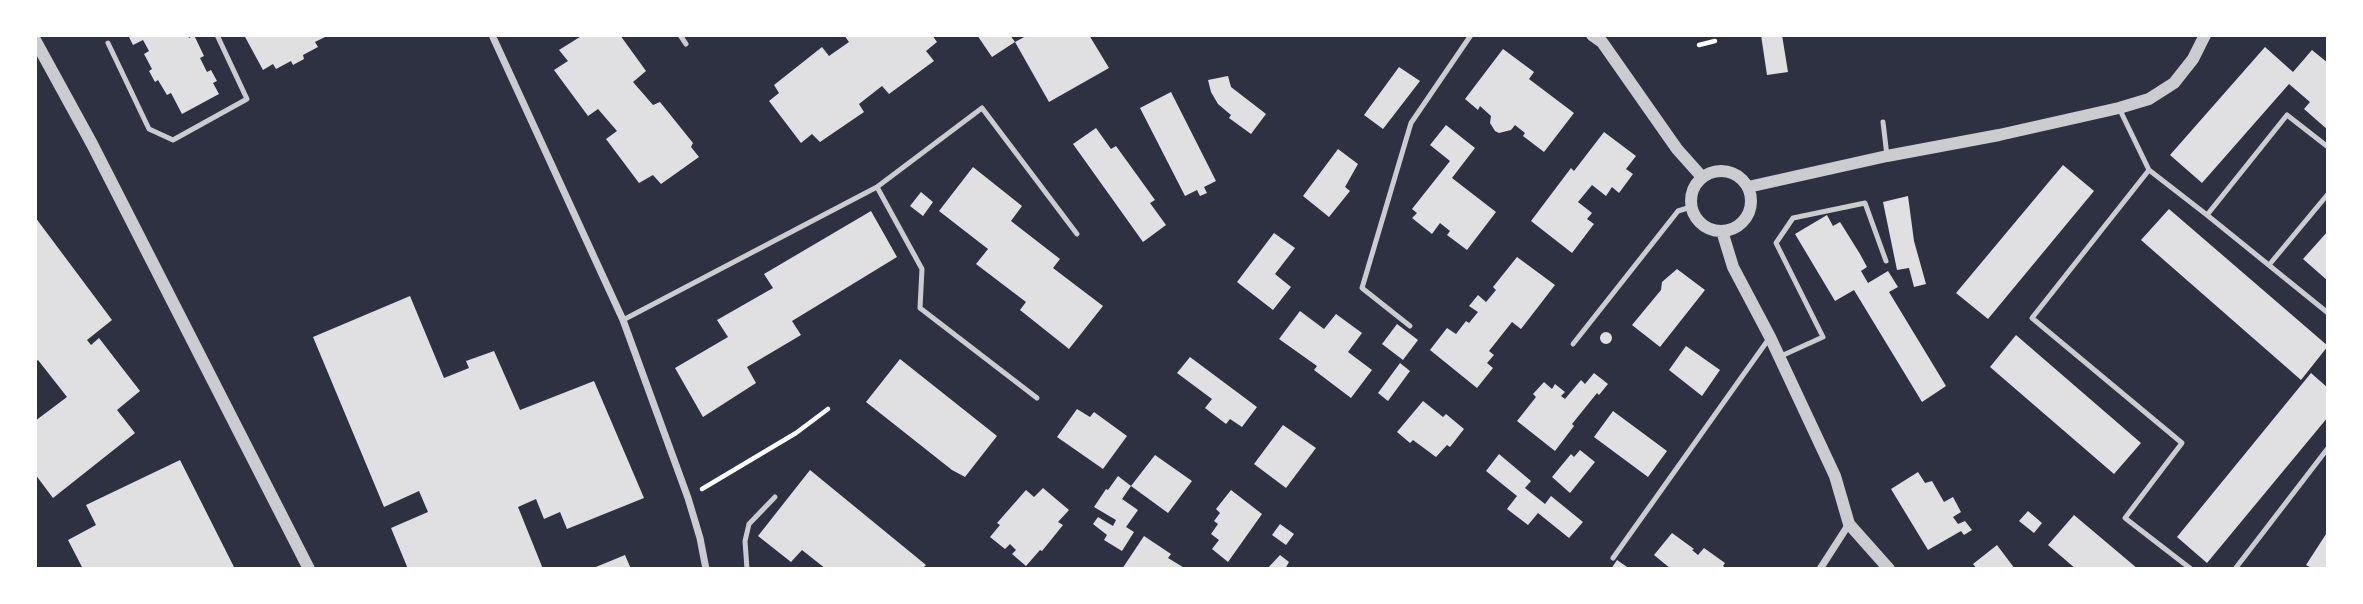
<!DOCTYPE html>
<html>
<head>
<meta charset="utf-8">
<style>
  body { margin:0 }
  #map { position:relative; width:2363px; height:604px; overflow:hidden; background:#2d3142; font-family:Mulish,sans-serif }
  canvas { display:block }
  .frame { position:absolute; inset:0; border:37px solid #fff; pointer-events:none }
</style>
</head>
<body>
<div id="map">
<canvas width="2363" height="604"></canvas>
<div class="frame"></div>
</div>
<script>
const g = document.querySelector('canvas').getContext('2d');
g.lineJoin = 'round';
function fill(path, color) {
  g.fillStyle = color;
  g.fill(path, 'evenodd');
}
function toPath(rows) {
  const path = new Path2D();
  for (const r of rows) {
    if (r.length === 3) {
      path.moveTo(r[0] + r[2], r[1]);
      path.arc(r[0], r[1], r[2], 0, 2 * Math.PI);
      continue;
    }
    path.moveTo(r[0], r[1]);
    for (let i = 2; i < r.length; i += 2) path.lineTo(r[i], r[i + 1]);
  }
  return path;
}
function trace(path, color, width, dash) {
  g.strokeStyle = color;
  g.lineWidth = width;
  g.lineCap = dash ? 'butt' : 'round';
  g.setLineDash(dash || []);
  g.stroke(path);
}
const building = toPath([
  [128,35,188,35,189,38,194,35,204,56,200,58,207,72,211,70,217,81,213,83,219,94,182,114,171,93,167,95,158,80,155,82,149,71,152,69,144,54,149,51,143,40,133,45],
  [244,35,329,35,315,42,318,47,303,55,304,59,293,65,291,61,276,69,273,64,263,70],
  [583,35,620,35,646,71,633,82,653,105,660,102,693,143,691,147,699,157,661,184,653,175,639,183,606,139,617,131,598,109,588,116,554,70,568,61,559,50],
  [844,35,932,35,937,42,926,51,934,61,889,94,882,86,859,104,864,112,820,142,812,134,801,143,769,101,779,93,774,85,822,47,829,56,849,42],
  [977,35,1010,35,1015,42,992,57],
  [1028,35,1089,35,1109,68,1049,102,1015,42],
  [1761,35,1782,35,1788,72,1767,75],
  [2265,47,2293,72,2312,50,2328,63,2328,130,2304,109,2310,102,2289,84,2202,183,2170,155],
  [1503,49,1534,72,1529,79,1574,113,1544,152,1523,136,1525,133,1515,125,1511,130,1499,133,1495,131,1490,123,1491,116,1480,106,1478,110,1465,99],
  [1399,67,1420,81,1383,129,1364,115],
  [1228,76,1231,87,1266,114,1251,134,1229,118,1231,115,1218,104,1211,92,1208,80],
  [1171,92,1216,181,1204,187,1207,193,1200,196,1197,190,1185,196,1140,108],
  [1446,125,1475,148,1452,178,1496,212,1467,250,1447,235,1450,231,1440,223,1432,234,1412,218,1417,213,1412,209,1450,161,1430,145],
  [1096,128,1111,149,1116,146,1155,200,1150,203,1166,225,1143,242,1073,144],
  [1604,132,1636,156,1626,169,1633,174,1619,193,1612,187,1606,196,1592,185,1578,202,1592,213,1587,219,1594,224,1572,253,1531,221,1571,168,1574,171],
  [1338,149,1358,164,1345,187,1350,191,1329,217,1303,196],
  [2063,165,2094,191,1988,319,1956,293],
  [973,167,1022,206,1011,221,1060,259,1053,268,1103,306,1069,349,1020,310,1026,302,976,264,988,249,939,211],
  [921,192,933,202,923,216,910,206],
  [1908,196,1914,241,1926,284,1914,287,1909,268,1897,270,1883,202],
  [2169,209,2328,346,2301,380,2141,240],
  [871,211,897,257,792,321,801,335,747,367,756,383,703,417,675,368,728,337,717,320,773,288,764,274],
  [1827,215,1833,226,1840,222,1860,254,1867,267,1861,271,1868,283,1888,271,1898,287,1889,292,1946,386,1922,402,1854,290,1835,301,1795,234],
  [35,217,112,320,87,340,91,345,99,338,140,391,117,410,135,433,53,498,35,474,35,421,67,397,38,360,35,362],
  [2328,231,2328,281,2303,259],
  [1274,233,1295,248,1275,274,1291,287,1273,310,1237,282],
  [1517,257,1555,285,1521,329,1512,322,1489,351,1494,355,1487,363,1493,368,1477,388,1430,350,1447,328,1456,334,1466,321,1469,323,1478,312,1469,306,1478,295,1486,302,1496,290,1493,287],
  [1677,269,1705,290,1660,347,1632,325,1661,290,1662,282],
  [410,296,444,378,469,368,466,361,494,351,520,410,594,381,644,498,567,529,560,512,544,519,536,499,518,507,543,569,408,569,391,528,428,512,419,491,384,507,313,337],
  [1300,311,1324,329,1336,314,1362,333,1348,352,1372,370,1351,398,1314,370,1317,366,1279,339],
  [1397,324,1418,340,1403,360,1382,344],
  [1606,338,6],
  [2016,335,2141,443,2114,474,1990,367],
  [1686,346,1720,370,1702,396,1669,370],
  [1190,357,1257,407,1242,427,1230,419,1226,424,1205,408,1212,399,1177,373],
  [900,359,997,436,965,477,952,470,866,402],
  [1400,363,1410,371,1388,401,1378,393],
  [1594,373,1608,384,1599,395,1597,393,1572,424,1574,426,1555,451,1517,421,1536,397,1533,394,1544,382,1552,389,1555,384,1565,392,1561,396,1565,399,1581,380,1585,384],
  [2311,373,2328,388,2328,417,2207,563,2177,537],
  [1423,401,1443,417,1446,414,1464,429,1450,447,1447,445,1436,457,1413,440,1410,443,1397,432],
  [1077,409,1090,417,1094,412,1127,436,1103,469,1057,437],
  [1613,411,1667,451,1648,477,1594,437],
  [1283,425,1316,448,1286,488,1254,464],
  [1580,450,1595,462,1570,493,1552,477,1571,454,1574,457],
  [1499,454,1531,481,1525,488,1545,504,1551,496,1583,522,1569,538,1538,513,1528,525,1507,509,1517,496,1486,471],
  [1155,455,1192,481,1168,513,1131,486],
  [180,460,235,569,83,569,68,540,96,525,86,505],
  [810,470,926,565,922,569,826,569,802,550,791,562,758,536],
  [1918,472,1925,483,1932,481,1944,502,1953,497,1961,512,1953,517,1958,524,1965,521,1972,530,1964,535,1961,531,1928,550,1891,489],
  [1118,476,1131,486,1122,499,1138,510,1126,527,1134,532,1122,551,1104,540,1107,535,1093,524,1098,517,1113,526,1116,520,1094,507,1106,489,1108,490],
  [1043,488,1069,510,1058,522,1063,525,1042,551,1040,550,1026,566,1012,554,1016,550,1010,544,1005,549,990,537,1000,525,997,523,1026,490,1034,497],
  [1231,490,1262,514,1228,562,1212,549,1219,540,1211,534,1218,524,1214,521,1220,513,1216,509],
  [2028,511,2042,523,2034,533,2019,521],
  [2074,515,2138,569,2076,569,2048,545],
  [1280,524,1294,534,1286,545,1272,535],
  [2328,531,2328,569,2313,569,2306,565],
  [1672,533,1694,549,1692,550,1698,555,1704,548,1725,563,1723,566,1727,569,1671,569,1654,555],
  [1144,536,1171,554,1168,558,1186,569,1122,569],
  [1997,545,2015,569,1977,569,1973,564],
  [625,555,631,569,591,569],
  [1280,555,1289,562,1285,569,1267,569],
  [1617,560,1630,569,1611,569]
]);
const path = toPath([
  [1699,45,1715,41],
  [702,489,796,433,828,409]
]);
const service = toPath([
  [680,35,686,44],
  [108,43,149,129,173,140,247,99,217,35],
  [2119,108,2149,170,2032,318,2182,443,2125,518,2191,569],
  [1883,122,1887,156],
  [2328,147,2287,115,2207,215,2328,313],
  [2149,170,2207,215],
  [877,187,922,269,920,308,1037,398],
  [2269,265,2328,194],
  [623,320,877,187,982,108,1077,234],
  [1410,326,1362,288,1411,123,1471,35],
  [1573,344,1678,211,1691,207],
  [1779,357,1823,337,1776,243,1793,218,1865,203,1886,261],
  [1613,558,1768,340],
  [747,569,745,541,749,524,775,497],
  [2235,569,2328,448]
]);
const minor = toPath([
  [492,35,623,320,688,498,700,538,706,569],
  [1820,569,1849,524]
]);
const tertiary = toPath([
  [1592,35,1602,42,1677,149,1702,177],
  [35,40,92,144,309,569],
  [1721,201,30],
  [1748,187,1887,156,1999,135,2119,108,2149,99,2174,83,2193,59,2205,35],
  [1722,231,1733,267,1770,337,1835,476,1849,524,1889,569]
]);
fill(building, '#e0e0e3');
trace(path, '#fff', 4.5);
trace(service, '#caccd0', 5);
trace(minor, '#caccd0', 7);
trace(tertiary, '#caccd0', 12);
</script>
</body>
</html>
